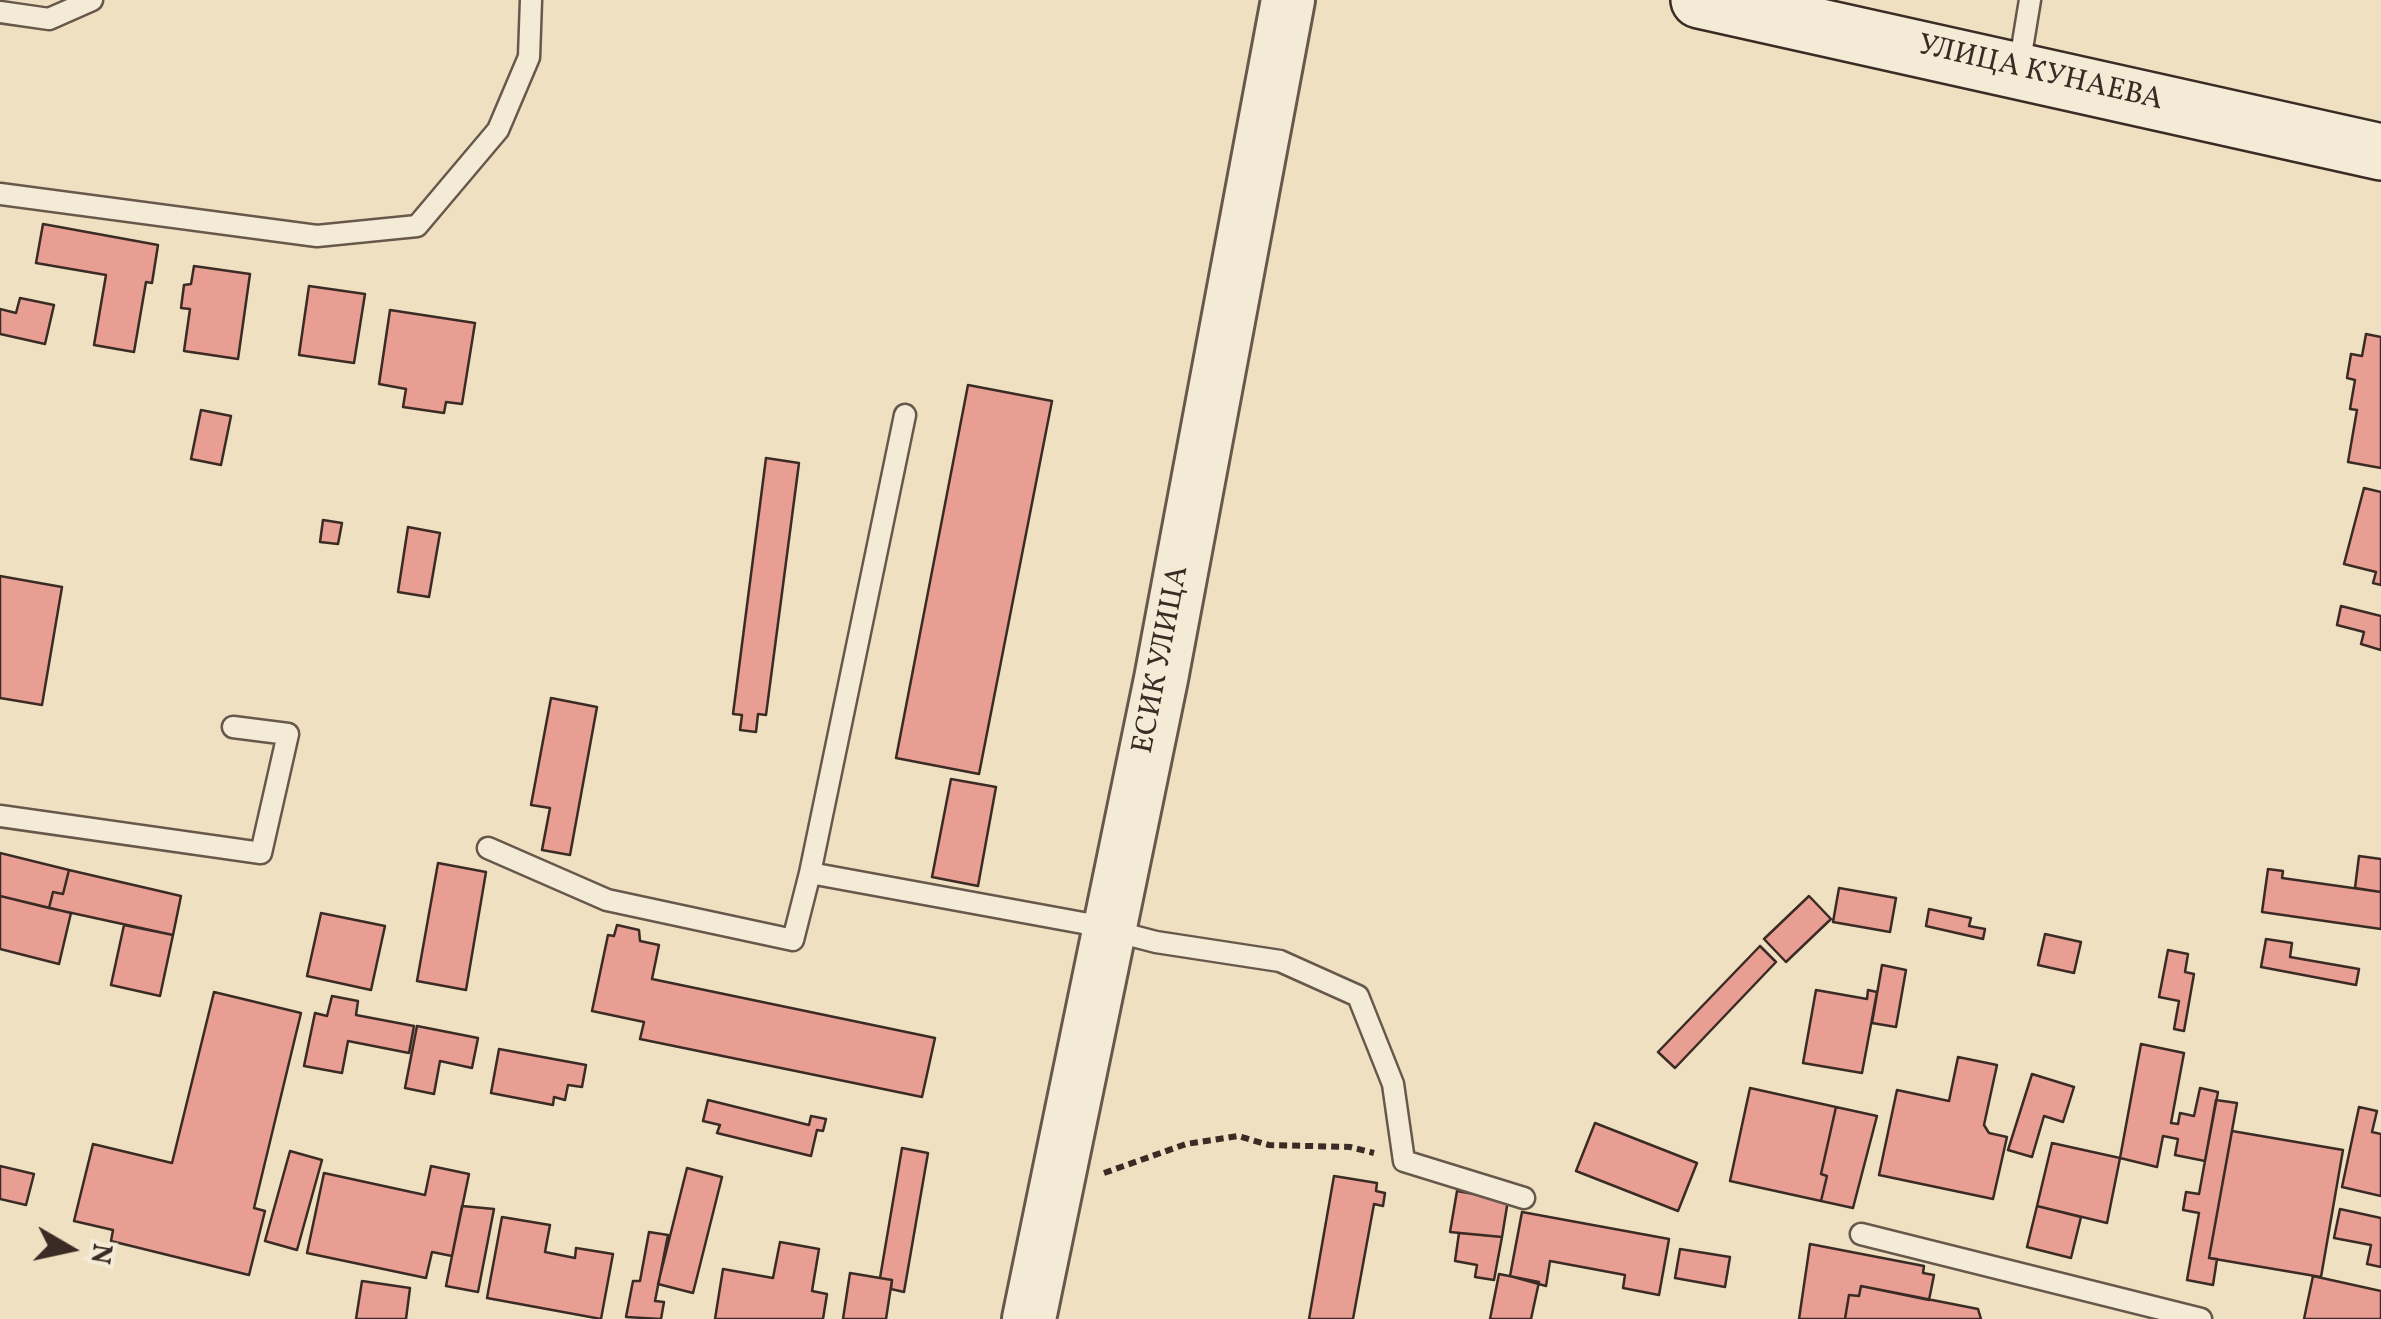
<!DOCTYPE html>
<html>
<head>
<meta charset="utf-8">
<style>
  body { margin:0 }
  #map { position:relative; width:2381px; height:1319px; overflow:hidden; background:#eee0c0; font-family:Vollkorn,serif }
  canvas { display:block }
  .north { position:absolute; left:20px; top:1199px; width:100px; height:100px; -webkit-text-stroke:8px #f4ebd6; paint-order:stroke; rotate:99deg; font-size:28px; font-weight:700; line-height:40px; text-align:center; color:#3b2b25 }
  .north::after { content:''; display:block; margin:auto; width:35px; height:45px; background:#3b2b25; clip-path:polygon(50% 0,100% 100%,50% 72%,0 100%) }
</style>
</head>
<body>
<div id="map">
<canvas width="2381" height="1319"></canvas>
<div class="north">N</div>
</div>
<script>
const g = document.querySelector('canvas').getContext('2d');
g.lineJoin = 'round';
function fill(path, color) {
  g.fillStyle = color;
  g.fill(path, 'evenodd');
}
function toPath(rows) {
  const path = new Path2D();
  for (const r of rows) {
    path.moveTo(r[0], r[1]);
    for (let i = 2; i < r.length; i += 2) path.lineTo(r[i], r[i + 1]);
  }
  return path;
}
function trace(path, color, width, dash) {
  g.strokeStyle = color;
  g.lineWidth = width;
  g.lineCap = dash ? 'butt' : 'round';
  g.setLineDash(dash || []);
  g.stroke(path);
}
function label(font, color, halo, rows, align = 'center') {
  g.font = font + ' Vollkorn,serif';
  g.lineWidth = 8;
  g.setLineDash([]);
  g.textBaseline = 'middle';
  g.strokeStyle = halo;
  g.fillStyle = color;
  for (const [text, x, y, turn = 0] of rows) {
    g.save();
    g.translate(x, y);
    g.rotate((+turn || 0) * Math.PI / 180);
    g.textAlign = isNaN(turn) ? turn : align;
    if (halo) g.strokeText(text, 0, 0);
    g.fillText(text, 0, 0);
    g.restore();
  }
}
const building = toPath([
  [43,224,158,245,152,283,146,282,134,352,94,345,106,275,36,263,43,224],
  [194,266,250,274,238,359,184,351,190,309,181,308,184,285,191,284,194,266],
  [309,286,365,294,354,363,299,355,309,286],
  [20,298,54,305,45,344,0,334,0,309,16,313,20,298],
  [390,310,475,323,462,404,446,402,444,413,403,407,406,389,379,384,390,310],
  [2366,334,2381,337,2381,468,2348,462,2357,410,2350,409,2355,380,2347,378,2351,354,2362,356,2366,334],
  [968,385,1052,401,979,774,896,758,968,385],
  [201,410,231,416,221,465,191,459,201,410],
  [766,458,799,463,766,715,758,714,756,732,740,730,742,715,733,714,766,458],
  [2364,488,2381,492,2381,585,2373,583,2376,572,2344,564,2364,488],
  [323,520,342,523,338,544,320,542,323,520],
  [408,527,440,533,429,597,398,592,408,527],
  [0,576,62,587,42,705,0,698,0,576],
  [2341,606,2381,616,2381,650,2361,644,2364,632,2337,625,2341,606],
  [551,698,597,707,570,855,542,850,550,808,531,805,551,698],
  [951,779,996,787,978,886,932,877,951,779],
  [0,853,69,870,63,894,53,892,49,908,0,896,0,853],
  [2359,856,2381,859,2381,892,2355,888,2359,856],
  [438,863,486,872,466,990,417,981,438,863],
  [2268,869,2283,871,2282,878,2381,892,2381,929,2262,912,2268,869],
  [69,870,181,896,173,935,49,908,53,892,63,894,69,870],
  [1839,888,1896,898,1890,932,1833,922,1839,888],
  [0,896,71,913,59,964,0,949,0,896],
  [1809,896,1831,919,1786,962,1764,939,1809,896],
  [1929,909,1971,918,1969,926,1985,929,1983,939,1926,926,1929,909],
  [321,913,385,926,371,990,307,976,321,913],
  [124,925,173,935,160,996,111,985,124,925],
  [617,925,639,930,640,941,659,945,652,979,935,1038,922,1097,640,1039,644,1022,592,1011,608,935,614,936,617,925],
  [2045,934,2081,942,2074,973,2038,965,2045,934],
  [2266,939,2292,943,2290,957,2359,969,2356,985,2261,967,2266,939],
  [1760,946,1776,962,1675,1068,1658,1052,1760,946],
  [2168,950,2188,954,2185,972,2194,974,2184,1031,2174,1029,2179,1001,2159,997,2168,950],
  [1882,965,1906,970,1896,1027,1872,1023,1882,965],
  [1816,990,1867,999,1868,990,1877,992,1862,1073,1803,1063,1816,990],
  [214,992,301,1013,254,1208,265,1211,249,1275,111,1241,113,1230,74,1221,93,1144,172,1163,214,992],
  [332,996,358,1001,356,1015,414,1026,409,1053,348,1041,342,1073,304,1066,315,1013,327,1016,332,996],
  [417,1026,478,1038,472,1068,440,1061,434,1094,405,1088,417,1026],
  [2141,1044,2184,1053,2171,1123,2178,1124,2180,1113,2194,1116,2200,1088,2218,1092,2205,1161,2175,1155,2178,1139,2163,1136,2157,1167,2120,1158,2141,1044],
  [499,1049,586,1065,582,1087,568,1085,565,1100,554,1097,553,1105,491,1093,499,1049],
  [1958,1057,1997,1065,1984,1125,1989,1133,2007,1137,1993,1199,1879,1175,1897,1090,1949,1101,1958,1057],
  [2032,1074,2074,1087,2063,1122,2044,1116,2032,1157,2008,1150,2032,1074],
  [1750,1088,1836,1107,1821,1174,1827,1176,1821,1201,1730,1181,1750,1088],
  [708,1100,809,1125,811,1116,826,1119,823,1131,817,1130,811,1156,717,1133,720,1125,703,1121,708,1100],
  [2216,1100,2237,1103,2209,1258,2217,1259,2213,1285,2187,1280,2199,1213,2183,1210,2186,1192,2199,1194,2216,1100],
  [1836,1107,1877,1116,1853,1208,1821,1201,1827,1176,1821,1174,1836,1107],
  [2359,1107,2377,1111,2372,1132,2381,1134,2381,1196,2342,1187,2359,1107],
  [1595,1123,1697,1163,1678,1211,1576,1171,1595,1123],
  [2232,1131,2343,1150,2321,1277,2209,1258,2232,1131],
  [2052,1143,2120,1158,2107,1223,2037,1206,2052,1143],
  [902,1148,928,1153,904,1292,891,1289,892,1280,880,1278,902,1148],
  [290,1151,322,1160,297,1250,265,1241,290,1151],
  [0,1166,34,1174,26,1205,0,1199,0,1166],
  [431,1166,469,1174,452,1256,432,1252,426,1278,307,1253,324,1173,425,1195,431,1166],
  [687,1168,722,1177,693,1293,658,1284,687,1168],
  [1334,1176,1377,1183,1376,1191,1385,1193,1383,1206,1374,1204,1353,1319,1309,1319,1334,1176],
  [1457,1191,1508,1200,1502,1237,1450,1232,1457,1191],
  [462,1206,494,1209,478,1292,446,1286,462,1206],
  [2037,1206,2081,1217,2071,1258,2027,1247,2037,1206],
  [2340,1209,2381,1218,2381,1267,2367,1264,2371,1245,2334,1238,2340,1209],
  [1522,1212,1669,1239,1659,1295,1623,1288,1625,1275,1550,1261,1546,1286,1510,1276,1522,1212],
  [502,1217,550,1225,545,1252,575,1258,576,1248,613,1254,601,1319,487,1298,502,1217],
  [649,1232,668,1235,655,1301,664,1302,661,1319,626,1317,633,1281,640,1281,649,1232],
  [1459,1233,1502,1237,1494,1280,1475,1277,1477,1265,1455,1261,1459,1233],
  [780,1242,819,1249,812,1291,827,1294,823,1319,715,1319,723,1269,773,1278,780,1242],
  [1810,1244,1924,1266,1923,1273,1934,1275,1929,1300,1861,1286,1859,1296,1849,1295,1845,1319,1799,1319,1810,1244],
  [1680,1249,1730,1257,1725,1287,1675,1278,1680,1249],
  [850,1273,892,1280,886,1319,843,1319,850,1273],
  [1499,1274,1539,1282,1531,1319,1490,1319,1499,1274],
  [2313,1276,2381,1291,2381,1319,2304,1319,2313,1276],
  [362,1281,410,1288,406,1319,356,1319,362,1281],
  [1861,1286,1978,1309,1981,1319,1845,1319,1849,1295,1859,1296,1861,1286]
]);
const path = toPath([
  [1104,1173,1186,1144,1238,1136,1269,1145,1350,1147,1374,1153]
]);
const service = toPath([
  [0,12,49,19,92,0],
  [2019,67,2030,0],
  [0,194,317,236,417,226,498,130,529,57,531,0],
  [905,415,810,873,1083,923,1156,942,1280,961,1358,996,1393,1084,1404,1161,1524,1198],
  [0,816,261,853,288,734,233,727],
  [488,848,607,900,793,940,810,873],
  [1861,1234,2201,1319]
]);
const tertiary = toPath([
  [1029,1319,1161,679,1288,0]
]);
const secondary = toPath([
  [1699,0,2381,152]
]);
const streetNames = [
  ["УЛИЦА КУНАЕВА",2040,75,13],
  ["ЕСИК УЛИЦА",1163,660,-79]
];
fill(building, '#e89e92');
trace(building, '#3b2b25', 2.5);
trace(service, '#68584c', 25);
trace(tertiary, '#68584c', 58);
trace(secondary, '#3b2b25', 60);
trace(path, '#3b2b25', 6, [8, 5]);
trace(service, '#f4ebd6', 20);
trace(tertiary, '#f4ebd6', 52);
trace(secondary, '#f4ebd6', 55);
label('30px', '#3b2b25', '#f4ebd6', streetNames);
</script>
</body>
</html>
